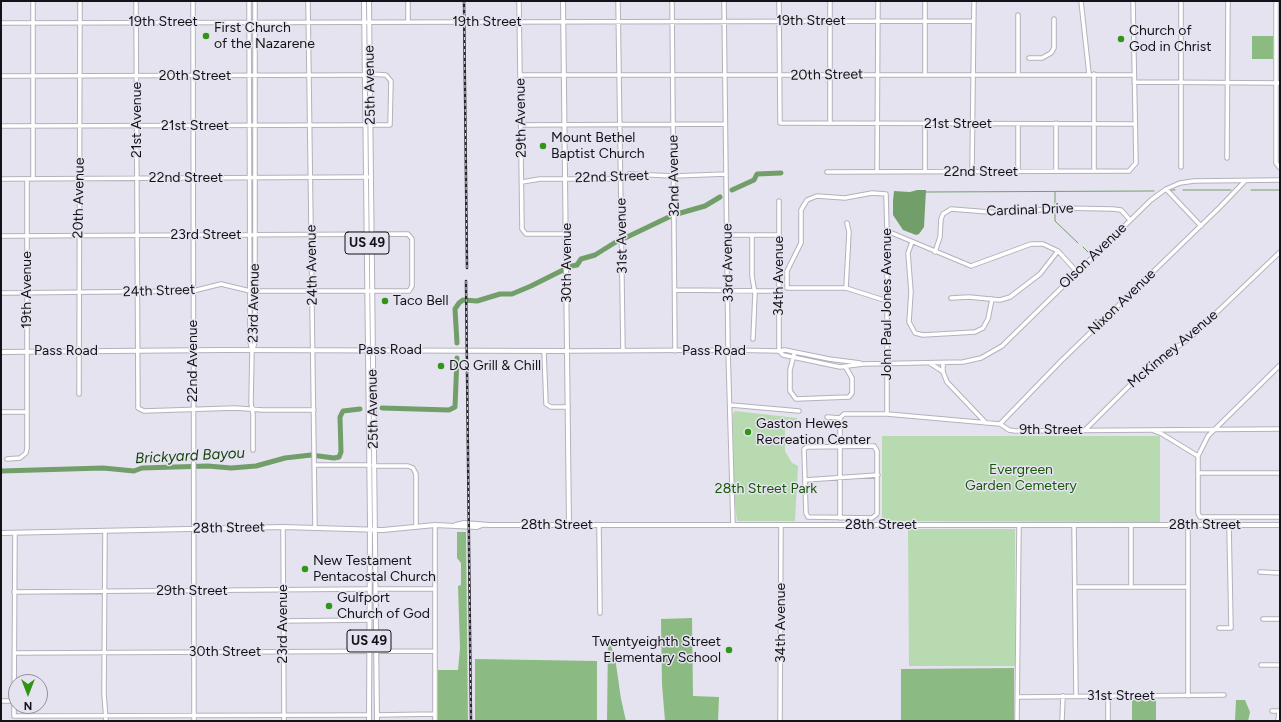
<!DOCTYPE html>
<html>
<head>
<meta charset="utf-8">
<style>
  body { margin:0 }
  #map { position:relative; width:1281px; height:722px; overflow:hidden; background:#e5e3ef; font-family:Figtree,sans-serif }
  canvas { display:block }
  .frame { position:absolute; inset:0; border:2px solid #131216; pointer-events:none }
  .north { position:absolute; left:8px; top:674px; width:40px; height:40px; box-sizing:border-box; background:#e5e3ef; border:1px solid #918f98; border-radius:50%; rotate:180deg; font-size:11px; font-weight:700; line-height:16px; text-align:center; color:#131216 }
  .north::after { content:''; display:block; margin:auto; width:14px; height:18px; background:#309417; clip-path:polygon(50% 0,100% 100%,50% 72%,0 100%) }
</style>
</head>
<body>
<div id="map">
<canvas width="1281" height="722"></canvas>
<div class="frame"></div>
<div class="north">N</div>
</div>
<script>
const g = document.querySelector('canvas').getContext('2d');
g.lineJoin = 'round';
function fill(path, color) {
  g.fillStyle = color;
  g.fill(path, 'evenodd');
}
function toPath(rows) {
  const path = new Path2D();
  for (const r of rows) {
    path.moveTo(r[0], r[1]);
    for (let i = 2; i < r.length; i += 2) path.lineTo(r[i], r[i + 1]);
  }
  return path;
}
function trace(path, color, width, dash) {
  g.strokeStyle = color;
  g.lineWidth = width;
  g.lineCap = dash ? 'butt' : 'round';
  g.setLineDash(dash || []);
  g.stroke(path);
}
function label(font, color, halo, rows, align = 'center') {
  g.font = font + ' Figtree,sans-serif';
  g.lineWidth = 3;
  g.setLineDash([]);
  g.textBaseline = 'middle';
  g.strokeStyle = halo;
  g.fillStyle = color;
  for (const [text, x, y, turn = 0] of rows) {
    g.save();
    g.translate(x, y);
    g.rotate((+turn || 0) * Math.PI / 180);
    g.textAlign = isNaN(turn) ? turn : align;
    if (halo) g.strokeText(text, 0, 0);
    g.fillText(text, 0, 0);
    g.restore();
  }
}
const green = toPath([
  [735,411,797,418,798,422,788,421,785,424,785,451,792,463,798,466,795,521,737,521,734,495,733,423,733,414],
  [882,436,1160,436,1160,522,882,521],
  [908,529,1015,529,1015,666,909,666]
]);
const forest = toPath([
  [1252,36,1273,36,1273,59,1252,59],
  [457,532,466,532,468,721,438,721,438,670,458,670,460,648,458,586,461,585,461,563,457,558],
  [692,618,693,696,719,697,718,721,665,721,662,684,661,619],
  [608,638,615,657,621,699,626,721,607,721],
  [475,659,597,661,597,721,475,721],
  [1014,668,1014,721,901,721,901,669],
  [1132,700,1156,700,1156,721,1132,721],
  [1236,700,1245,700,1250,712,1248,721,1235,721]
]);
const water = toPath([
  [917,190,926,190,924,227,919,234,916,235,903,230,893,215,893,201,894,191,910,192]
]);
const stream = toPath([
  [1171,190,1175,190],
  [1183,190,1231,190],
  [1251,190,1280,190],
  [925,192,1154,191],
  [1055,192,1055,204],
  [1055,213,1055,221,1078,243],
  [1083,247,1090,254]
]);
const river = toPath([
  [732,190,754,180,757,174,781,173],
  [677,214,705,206,720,197],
  [625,238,671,216],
  [572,266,577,265,581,259,595,255,619,240],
  [457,343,455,309,459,303,463,300,477,301,500,294,512,294,531,286,563,270],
  [382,408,449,410,455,407,457,358],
  [1,471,103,468,134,471,142,468,208,466,231,468,256,466,285,458,311,455,334,458,339,457,341,452,340,417,343,411,360,409]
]);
const minor = toPath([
  [33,1,33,178],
  [136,1,138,408,144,411,235,408,263,410,314,410],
  [193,1,194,721],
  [249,1,250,342,252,350,251,403,253,414,253,450],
  [308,1,315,528],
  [408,1,408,21],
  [519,1,522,229,526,234,567,234],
  [618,1,623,351],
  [672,1,675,351],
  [724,1,728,350,733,525],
  [779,1,780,123,1135,124],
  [830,1,830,123],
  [1081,1,1089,74],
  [1276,1,1276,163,1280,168],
  [1018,15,1018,74],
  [1,23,973,21],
  [1029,58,1042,58,1051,53,1054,48,1054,19],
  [369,74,386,75,391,81,390,125,370,125],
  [925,74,925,1],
  [520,75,1134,75],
  [1,76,365,75],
  [1134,82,1280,83],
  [1056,123,1056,171],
  [1018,124,1018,172],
  [521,125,725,124],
  [1,126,365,125],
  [1227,158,1228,1],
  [1181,167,1181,1],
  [1094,171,1094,74],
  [827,172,1129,171,1136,163,1133,1],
  [877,172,878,1],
  [925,172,925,124],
  [972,172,974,1],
  [1,179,368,177],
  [522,182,540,179,609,179,621,178,629,174,674,176,726,174],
  [1166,189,1201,226],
  [887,231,971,266,1031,244,1043,244,1058,251,1077,272],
  [728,235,779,235],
  [752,235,752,276,755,294,753,339],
  [1,236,408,234,412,239,412,286,409,291,250,291,221,284,193,291,1,293],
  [912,242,908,253,911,292,909,322,915,333,923,335,975,332,983,328,988,319,992,299],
  [935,252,940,237,941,219,943,214,951,209,1002,213,1060,208,1113,209,1121,210,1130,220],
  [846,288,849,232,847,223],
  [675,290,779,291],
  [951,298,969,297,1000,300,1010,297,1040,274,1058,251],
  [887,301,846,288,787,288,787,271,801,243,801,210,807,200,817,196,845,198,872,193,886,194,887,231,887,414],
  [253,349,255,342,255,1],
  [544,351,546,404,551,407,568,407],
  [567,351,728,350,779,351,785,350,829,359,860,363],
  [779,351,783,355,840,367,863,364,963,362,981,358,1002,346,1151,200,1166,189,1180,183,1194,181,1280,180],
  [779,351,779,201],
  [794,354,790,370,790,391,796,399,849,397,852,393,852,378,845,366],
  [943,363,943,372,947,382,986,423],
  [931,364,942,371],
  [79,394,80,1],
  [731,405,799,411],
  [1,412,27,412],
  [827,417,840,418,844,414,887,414,1000,424,1009,430,1015,431,1280,429],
  [1000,424,1061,361,1220,207,1245,181],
  [1085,430,1145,370,1191,337,1280,252],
  [1152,430,1162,434,1198,456,1198,513,1200,517,1280,517],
  [874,446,877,451,877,514,872,518,808,517,806,513,804,449,807,447,874,446],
  [1198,456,1208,436,1280,365],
  [7,459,20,458,26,453,27,448,27,179],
  [314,465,370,465],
  [374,466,408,466,413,468,416,474,416,527],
  [1198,473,1280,473],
  [805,480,878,475],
  [840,518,840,418],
  [599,525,600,613],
  [1074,525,1076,696],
  [1131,525,1131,587],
  [1188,525,1188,696],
  [283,527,284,721],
  [105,531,104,693,106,721],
  [15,533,14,716,369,715],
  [1260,572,1280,573],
  [1075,587,1188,587],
  [377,589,435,589],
  [14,592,369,589],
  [1263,619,1280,619],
  [283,621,369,620],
  [1219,628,1231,628,1229,525],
  [14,653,435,651],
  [1261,665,1280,665],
  [1108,696,1108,721],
  [1018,697,1224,695],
  [1,701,14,701],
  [1272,711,1280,711],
  [377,715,435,714],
  [435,721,435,525],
  [780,721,781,525],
  [1017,721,1019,526],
  [1062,721,1063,696],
  [1278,721,1279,711]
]);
const major = toPath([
  [364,1,370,524,369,721],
  [369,1,377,721],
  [563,1,569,525],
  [1,352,222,350,567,351],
  [456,525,464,523,489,525,1280,525],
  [1,533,283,527,383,530,435,525,477,527,482,525]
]);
const rail = toPath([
  [464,1,467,268],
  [466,281,471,721]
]);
const markers = [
  [206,36,4,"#309417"],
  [1121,39,4,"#309417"],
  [543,146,4,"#309417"],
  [385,301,4,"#309417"],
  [441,366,4,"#309417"],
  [748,432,4,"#309417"],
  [305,569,4,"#309417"],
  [329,606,4,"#309417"],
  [729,650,4,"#309417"]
];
const shields = [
  [367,243,44],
  [369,641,44]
];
const shieldNames = [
  ["US 49",367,243],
  ["US 49",369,641]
];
const streetNames = [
  ["19th Street",811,21],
  ["19th Street",163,22],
  ["19th Street",487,22],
  ["20th Street",827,75,-1],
  ["20th Street",195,76],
  ["25th Avenue",370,85,-91],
  ["29th Avenue",521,118,-91],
  ["21st Avenue",137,120,-90],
  ["21st Street",958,124],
  ["21st Street",195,126],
  ["22nd Street",981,172],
  ["32nd Avenue",674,176,-91],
  ["22nd Street",612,177,-2],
  ["22nd Street",186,178],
  ["20th Avenue",79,198,-89],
  ["Cardinal Drive",1030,210,-2],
  ["23rd Street",206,235],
  ["31st Avenue",622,236,-91],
  ["Olson Avenue",1093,256,-44],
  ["30th Avenue",567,263,-90],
  ["33rd Avenue",728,263,-91],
  ["24th Avenue",312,265,-91],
  ["34th Avenue",779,276,-90],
  ["19th Avenue",27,290,-90],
  ["24th Street",159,291,-2],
  ["Nixon Avenue",1122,302,-44],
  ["23rd Avenue",254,303,-89],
  ["John Paul Jones Avenue",887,304,-90],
  ["McKinney Avenue",1173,349,-40],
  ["Pass Road",390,350],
  ["Pass Road",66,351],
  ["Pass Road",714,351],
  ["22nd Avenue",193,361,-90],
  ["25th Avenue",373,409,-91],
  ["9th Street",1051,430],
  ["28th Street",557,525],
  ["28th Street",881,525],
  ["28th Street",1205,525],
  ["28th Street",229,528,-1],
  ["29th Street",192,591],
  ["34th Avenue",781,623,-90],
  ["23rd Avenue",283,624,-90],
  ["30th Street",225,652],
  ["31st Street",1121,696]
];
const poiNames = [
  ["First Church",214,28],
  ["of the Nazarene",214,44],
  ["Church of",1129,31],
  ["God in Christ",1129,47],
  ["Mount Bethel",551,138],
  ["Baptist Church",551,154],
  ["Taco Bell",393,301],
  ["DQ Grill & Chill",449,366],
  ["Gaston Hewes",756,424],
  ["Recreation Center",756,440],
  ["New Testament",313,561],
  ["Pentacostal Church",313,577],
  ["Gulfport",337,598],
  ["Church of God",337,614],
  ["Twentyeighth Street",721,642,"right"],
  ["Elementary School",721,658,"right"]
];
const parkNames = [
  ["Evergreen",1021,470],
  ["Garden Cemetery",1021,486],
  ["28th Street Park",766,489]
];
const waterNames = [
  ["Brickyard Bayou",190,456,-3]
];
fill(green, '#b7dab0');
fill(forest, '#8cba83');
fill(water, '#729f69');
trace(stream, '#729f69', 1);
trace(river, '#729f69', 5);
trace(minor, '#b4b1bd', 5.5);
trace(major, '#b4b1bd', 6);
trace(minor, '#fff', 3.5);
trace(major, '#fff', 4);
trace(rail, '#28272c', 2.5);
trace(rail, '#e5e3ef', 1, [3]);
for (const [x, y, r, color] of markers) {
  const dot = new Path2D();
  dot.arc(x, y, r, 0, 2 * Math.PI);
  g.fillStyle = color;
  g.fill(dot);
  trace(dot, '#e5e3ef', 1.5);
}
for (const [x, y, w] of shields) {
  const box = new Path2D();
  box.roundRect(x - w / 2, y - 11, w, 22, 3);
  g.fillStyle = '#e5e3ef';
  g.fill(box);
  trace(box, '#131216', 1);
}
label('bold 13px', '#131216', null, shieldNames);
label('14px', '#131216', '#e5e3ef', streetNames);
label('14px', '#131216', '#e5e3ef', poiNames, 'left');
label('14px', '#185609', '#e5e3ef', parkNames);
label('italic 15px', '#0f3e05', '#e5e3ef', waterNames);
</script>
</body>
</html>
